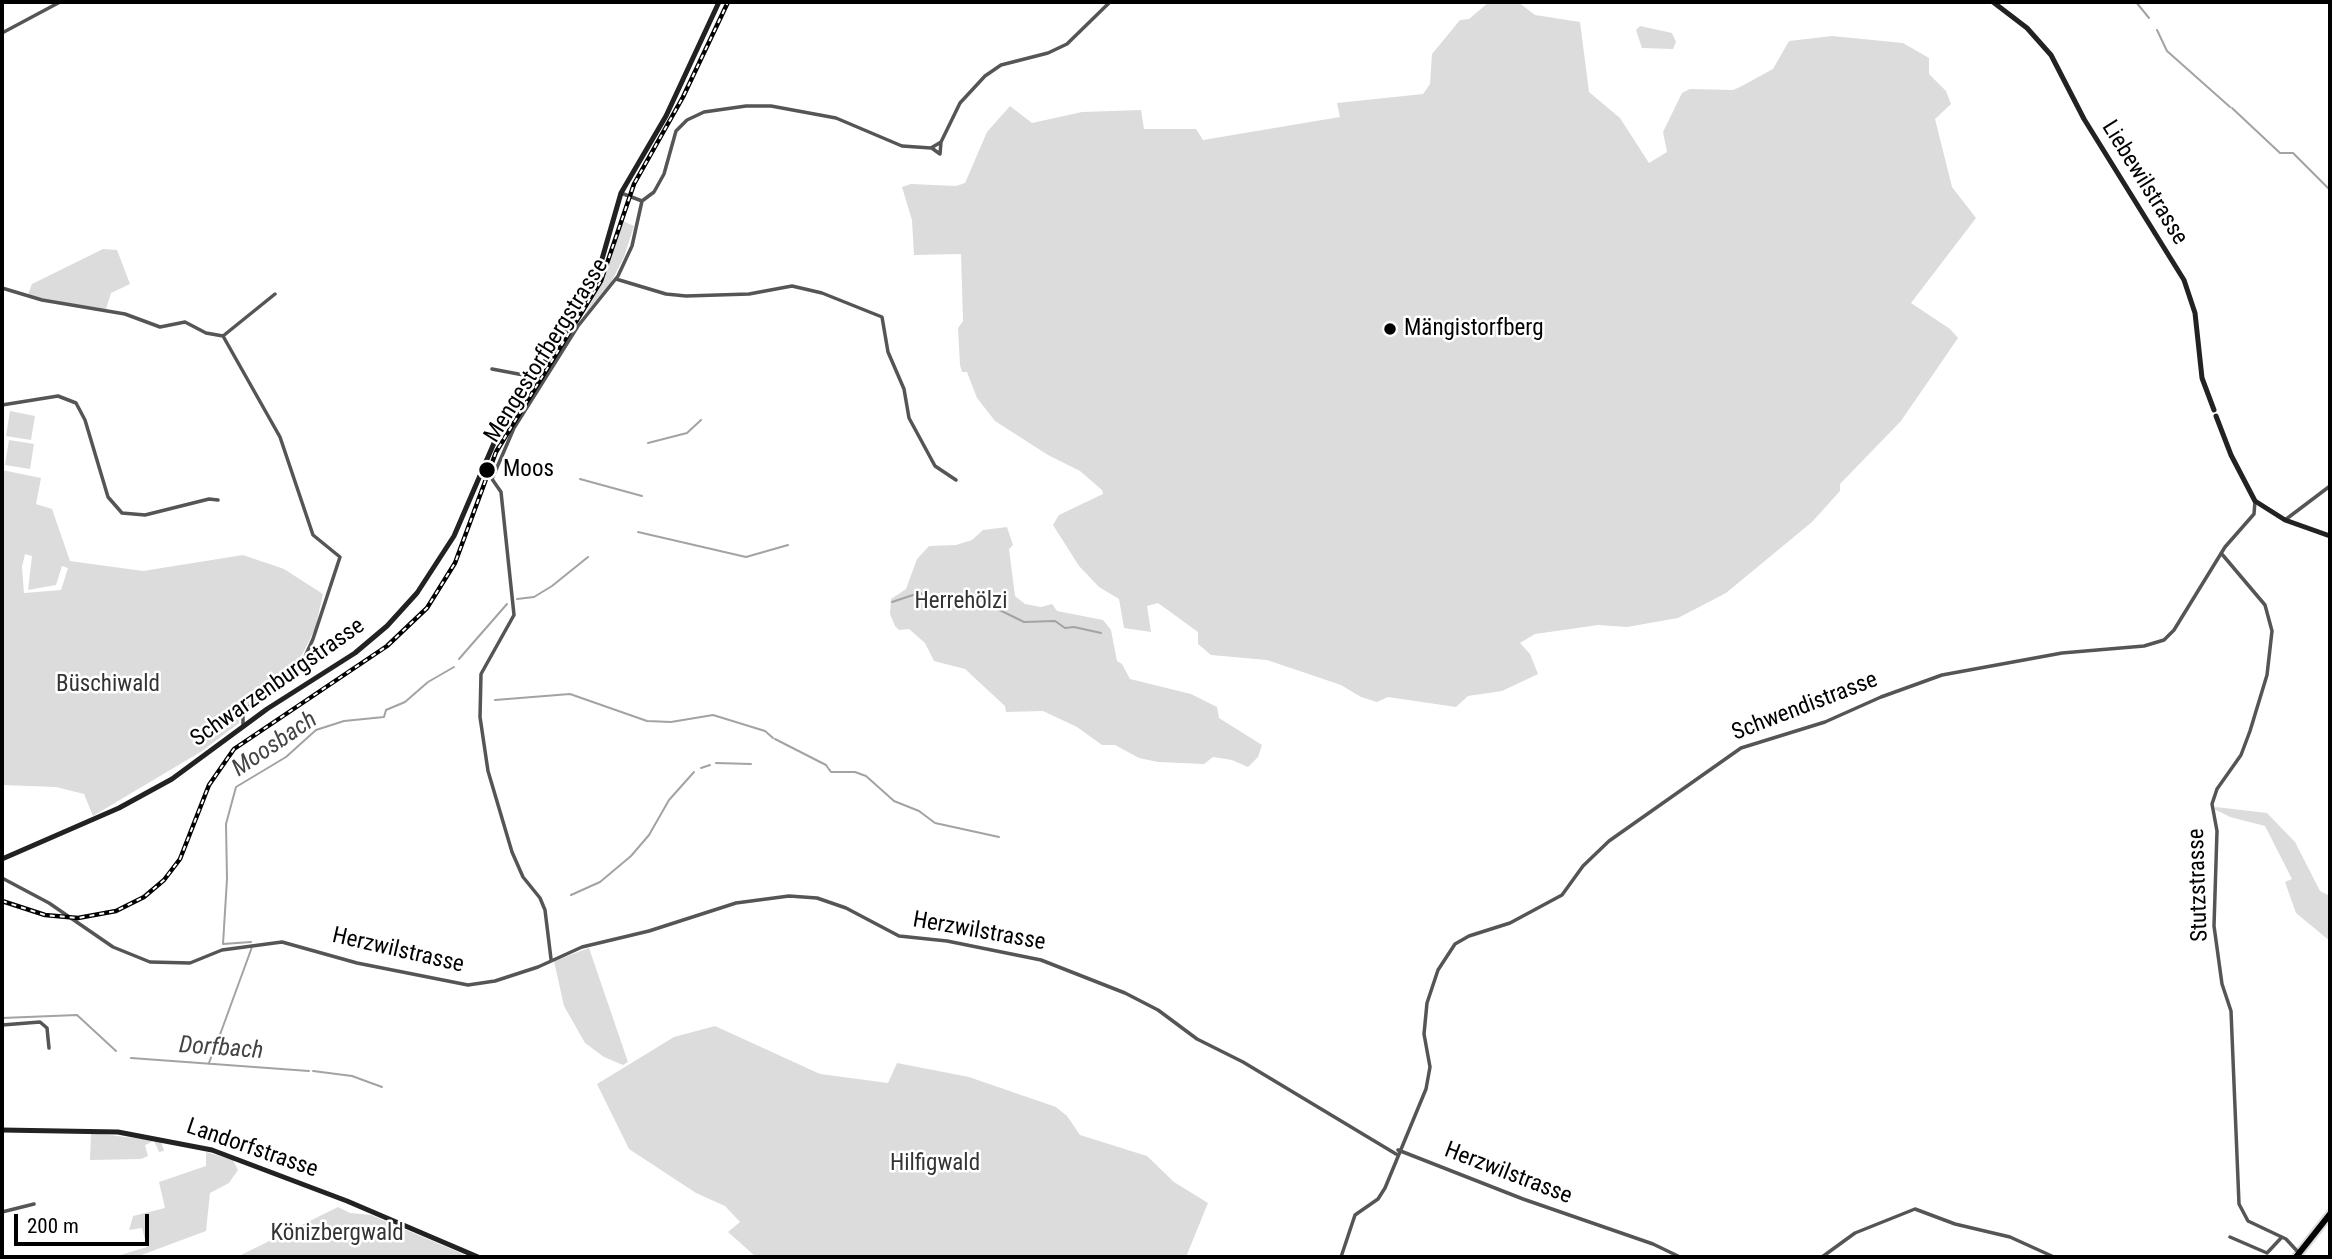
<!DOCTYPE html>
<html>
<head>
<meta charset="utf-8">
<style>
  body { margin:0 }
  #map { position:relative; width:2332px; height:1259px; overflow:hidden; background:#fff; font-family:"Roboto Condensed",sans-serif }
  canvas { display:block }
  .frame { position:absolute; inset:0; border:4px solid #000; pointer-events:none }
  .scale { position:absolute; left:14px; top:1214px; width:135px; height:32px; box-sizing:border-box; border:4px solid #000; border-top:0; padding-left:9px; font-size:21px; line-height:24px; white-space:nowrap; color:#000; -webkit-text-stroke:5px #fff; paint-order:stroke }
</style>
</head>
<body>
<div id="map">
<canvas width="2332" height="1259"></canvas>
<div class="frame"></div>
<div class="scale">200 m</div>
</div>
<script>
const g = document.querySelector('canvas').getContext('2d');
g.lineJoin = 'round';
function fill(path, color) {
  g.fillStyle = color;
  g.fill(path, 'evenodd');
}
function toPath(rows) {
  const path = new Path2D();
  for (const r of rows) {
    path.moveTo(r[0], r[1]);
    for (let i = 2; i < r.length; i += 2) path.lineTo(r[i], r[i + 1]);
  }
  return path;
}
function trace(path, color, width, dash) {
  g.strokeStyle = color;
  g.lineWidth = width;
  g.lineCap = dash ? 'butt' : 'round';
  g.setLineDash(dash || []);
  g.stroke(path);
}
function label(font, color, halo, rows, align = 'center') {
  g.font = font + ' "Roboto Condensed",sans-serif';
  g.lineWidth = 5;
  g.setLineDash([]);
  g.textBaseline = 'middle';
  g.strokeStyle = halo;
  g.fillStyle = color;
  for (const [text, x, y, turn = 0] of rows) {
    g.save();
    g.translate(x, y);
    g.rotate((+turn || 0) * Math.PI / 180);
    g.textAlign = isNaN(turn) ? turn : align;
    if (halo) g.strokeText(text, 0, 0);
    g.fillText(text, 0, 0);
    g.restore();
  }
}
const green = toPath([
  [1489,2,1518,2,1535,15,1580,22,1589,92,1620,118,1649,163,1667,152,1663,132,1682,93,1690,89,1733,90,1740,87,1773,69,1789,41,1832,36,1903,43,1929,58,1929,74,1946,91,1951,104,1935,119,1952,187,1976,218,1911,303,1950,329,1958,338,1901,421,1840,484,1840,491,1812,522,1726,593,1678,618,1627,627,1598,625,1535,634,1520,643,1530,654,1538,674,1502,691,1468,696,1456,707,1388,697,1377,702,1361,697,1341,685,1267,660,1211,655,1198,644,1198,632,1158,603,1147,606,1151,632,1124,628,1119,599,1099,587,1079,566,1053,525,1059,515,1103,494,1102,490,1080,471,1048,455,995,421,977,398,967,372,962,372,960,365,958,328,963,321,961,254,914,255,912,220,902,187,911,184,956,186,965,183,987,132,1010,106,1032,123,1082,112,1141,110,1144,129,1196,129,1203,140,1340,117,1337,103,1423,94,1430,84,1432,54,1460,20,1469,19],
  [1640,26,1672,33,1676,42,1673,49,1642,48,1636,30],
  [623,221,634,226,624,257,610,284,585,314,605,277],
  [103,249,117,250,130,284,111,293,106,309,27,297,32,284],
  [10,411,35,416,31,440,6,436],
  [9,440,34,444,30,469,5,465],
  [2,470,41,478,36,504,52,509,70,561,143,571,243,555,284,569,323,594,315,629,298,663,254,697,239,716,239,723,202,751,93,816,84,794,56,787,2,785],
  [25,554,32,556,28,590,56,585,62,566,68,568,61,590,24,593,22,567],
  [1007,527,1013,545,1009,549,1015,596,1025,604,1041,607,1052,604,1057,611,1103,620,1111,630,1117,661,1122,664,1130,679,1191,694,1217,707,1219,718,1262,745,1258,757,1248,767,1232,760,1213,757,1204,764,1158,762,1139,758,1115,745,1102,745,1077,727,1043,711,1006,712,1005,706,965,669,934,661,925,643,909,629,899,630,895,626,890,614,891,599,906,589,917,559,929,546,956,545,972,540,983,530],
  [2216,807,2267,813,2295,842,2320,891,2330,896,2330,941,2296,913,2285,882,2292,879,2265,826,2230,817,2214,809],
  [589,948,628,1062,623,1065,604,1057,585,1043,564,1006,554,961],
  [715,1026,820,1074,888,1083,897,1063,969,1077,1056,1107,1067,1116,1080,1135,1147,1156,1174,1182,1208,1203,1186,1257,756,1257,728,1232,740,1222,725,1206,696,1193,629,1149,597,1084,674,1037],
  [91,1133,161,1141,164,1151,159,1152,154,1141,145,1145,148,1156,141,1159,90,1160],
  [206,1152,233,1160,238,1170,229,1183,210,1193,206,1231,136,1257,114,1257,147,1247,142,1228,129,1230,133,1216,165,1208,159,1182,206,1166],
  [338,1207,350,1213,371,1215,470,1257,237,1257]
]);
const stream = toPath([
  [2136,2,2149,18],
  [2157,30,2167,51,2230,107],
  [2232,108,2280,153,2293,153,2330,190],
  [648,443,687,433,701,420],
  [580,479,642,496],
  [638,532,746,557,788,545],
  [517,599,534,597,552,586,588,557],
  [892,602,919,593,943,598,971,596,1024,622,1055,621,1065,628,1074,627,1101,633],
  [459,659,507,604],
  [495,700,570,694,647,721,671,722,713,715,765,731,773,738],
  [775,739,826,765,831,772,855,772,866,776,894,801,919,811,935,823,999,837],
  [716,763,751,764],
  [701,768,710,765],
  [571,895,600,882,631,856,649,835,669,800,694,772],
  [251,942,223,944,227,879,226,824,236,787,286,757,316,730,344,721,384,717,386,710,405,702,428,682,454,667],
  [2,1018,77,1015,116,1051],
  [214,1051,252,947],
  [131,1058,309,1071],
  [209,1063,212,1055],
  [313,1071,352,1076,382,1087]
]);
const street = toPath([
  [2,33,60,2],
  [933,149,940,154,941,142],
  [621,193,642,201],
  [616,279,666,294,686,296,749,294,792,286,822,293,882,317,888,352,904,389,909,418,935,466,956,480],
  [2,288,42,300,125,314,160,327,185,322,206,333,223,336],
  [223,336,280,437,313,535,340,557,313,639,302,663,261,693,243,714,243,726],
  [223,336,275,294],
  [492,369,534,377],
  [2,405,58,396,76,403,85,420,108,497,122,513,145,515,209,499,218,500],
  [2285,520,2330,486],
  [2221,553,2265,605,2272,631,2267,675,2250,731,2241,755,2217,789,2212,804,2217,831,2214,926,2222,984,2231,1011,2239,1204,2248,1221,2286,1239,2298,1252],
  [2,878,49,903,113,947,150,962,190,963,222,950,282,942,357,963,468,985,495,981,538,967,582,947,649,931,736,903,789,896,817,898,846,908,899,936,947,941,1041,960,1125,993,1158,1010,1197,1039,1243,1062,1396,1154],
  [551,959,545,910,540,898,523,877,512,852,488,771,480,717,481,674,514,615,501,492,492,479,514,428,578,326,618,276,632,246,642,201,654,192,664,174,676,131,687,120,704,112,746,106,771,106,836,118,902,146,931,148,941,142,960,103,985,76,1001,65,1048,53,1067,44,1110,2],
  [2,1025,40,1022,47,1028,49,1048],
  [1398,1150,1523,1199,1653,1244,1680,1257],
  [2,1212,34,1204],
  [2230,1237,2267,1253,2282,1237],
  [1341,1257,1355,1215,1378,1199,1385,1188,1426,1089,1430,1067,1424,1034,1427,1003,1438,970,1455,944,1469,936,1510,923,1562,895,1583,866,1609,841,1741,748,1825,722,1881,697,1942,675,2062,653,2144,646,2164,640,2174,630,2225,547,2254,514,2255,501],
  [1822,1257,1855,1233,1915,1209,1955,1224,2010,1237,2054,1257]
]);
const secondary = toPath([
  [1993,2,2027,28,2051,55,2084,119,2184,280,2195,313,2202,378,2214,410],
  [2216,416,2231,455,2255,501,2285,520,2330,536],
  [2,859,119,808,172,779,267,709,355,653,387,626,417,593,454,536,494,443,596,280,621,193,666,116,719,2],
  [2,1130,118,1132,212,1150,347,1201,478,1257]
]);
const primary = toPath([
  [2296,1257,2330,1214]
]);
const rail = toPath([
  [2,901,45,915,78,918,116,911,144,897,164,880,180,859,209,785,234,749,387,646,427,608,455,563,496,452,601,281,634,184,683,97,728,2]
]);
const markers = [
  [1390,329,7,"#000"],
  [487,470,9,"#000"]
];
const streetNames = [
  ["Liebewilstrasse",2144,183,58],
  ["Mengestorfbergstrasse",547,351,-58],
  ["Schwarzenburgstrasse",278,683,-35],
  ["Schwendistrasse",1805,707,-21],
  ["Stutzstrasse",2199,885,-92],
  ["Herzwilstrasse",979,932,10],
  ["Herzwilstrasse",398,951,13],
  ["Landorfstrasse",252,1149,19],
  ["Herzwilstrasse",1508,1174,21]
];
const poiNames = [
  ["Mängistorfberg",1404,329],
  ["Moos",503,470]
];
const parkNames = [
  ["Herrehölzi",961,602],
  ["Büschiwald",108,685],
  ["Hilfigwald",935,1164],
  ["Könizbergwald",337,1234]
];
const waterNames = [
  ["Moosbach",275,745,-34],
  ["Dorfbach",221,1049,4]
];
fill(green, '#dcdcdc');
trace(stream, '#a3a3a3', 2);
trace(primary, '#dbdbdb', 10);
trace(street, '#555', 3.5);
trace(secondary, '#222', 5);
trace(primary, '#000', 6);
trace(rail, '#000', 4.5);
trace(rail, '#fff', 2, [5]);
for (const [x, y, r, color] of markers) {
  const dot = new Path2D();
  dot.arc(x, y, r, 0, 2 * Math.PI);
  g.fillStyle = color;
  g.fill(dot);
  trace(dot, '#fff', 2.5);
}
label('23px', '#000', '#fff', streetNames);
label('23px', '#000', '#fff', poiNames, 'left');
label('23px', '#333', '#fff', parkNames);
label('italic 24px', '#444', '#fff', waterNames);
</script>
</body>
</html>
